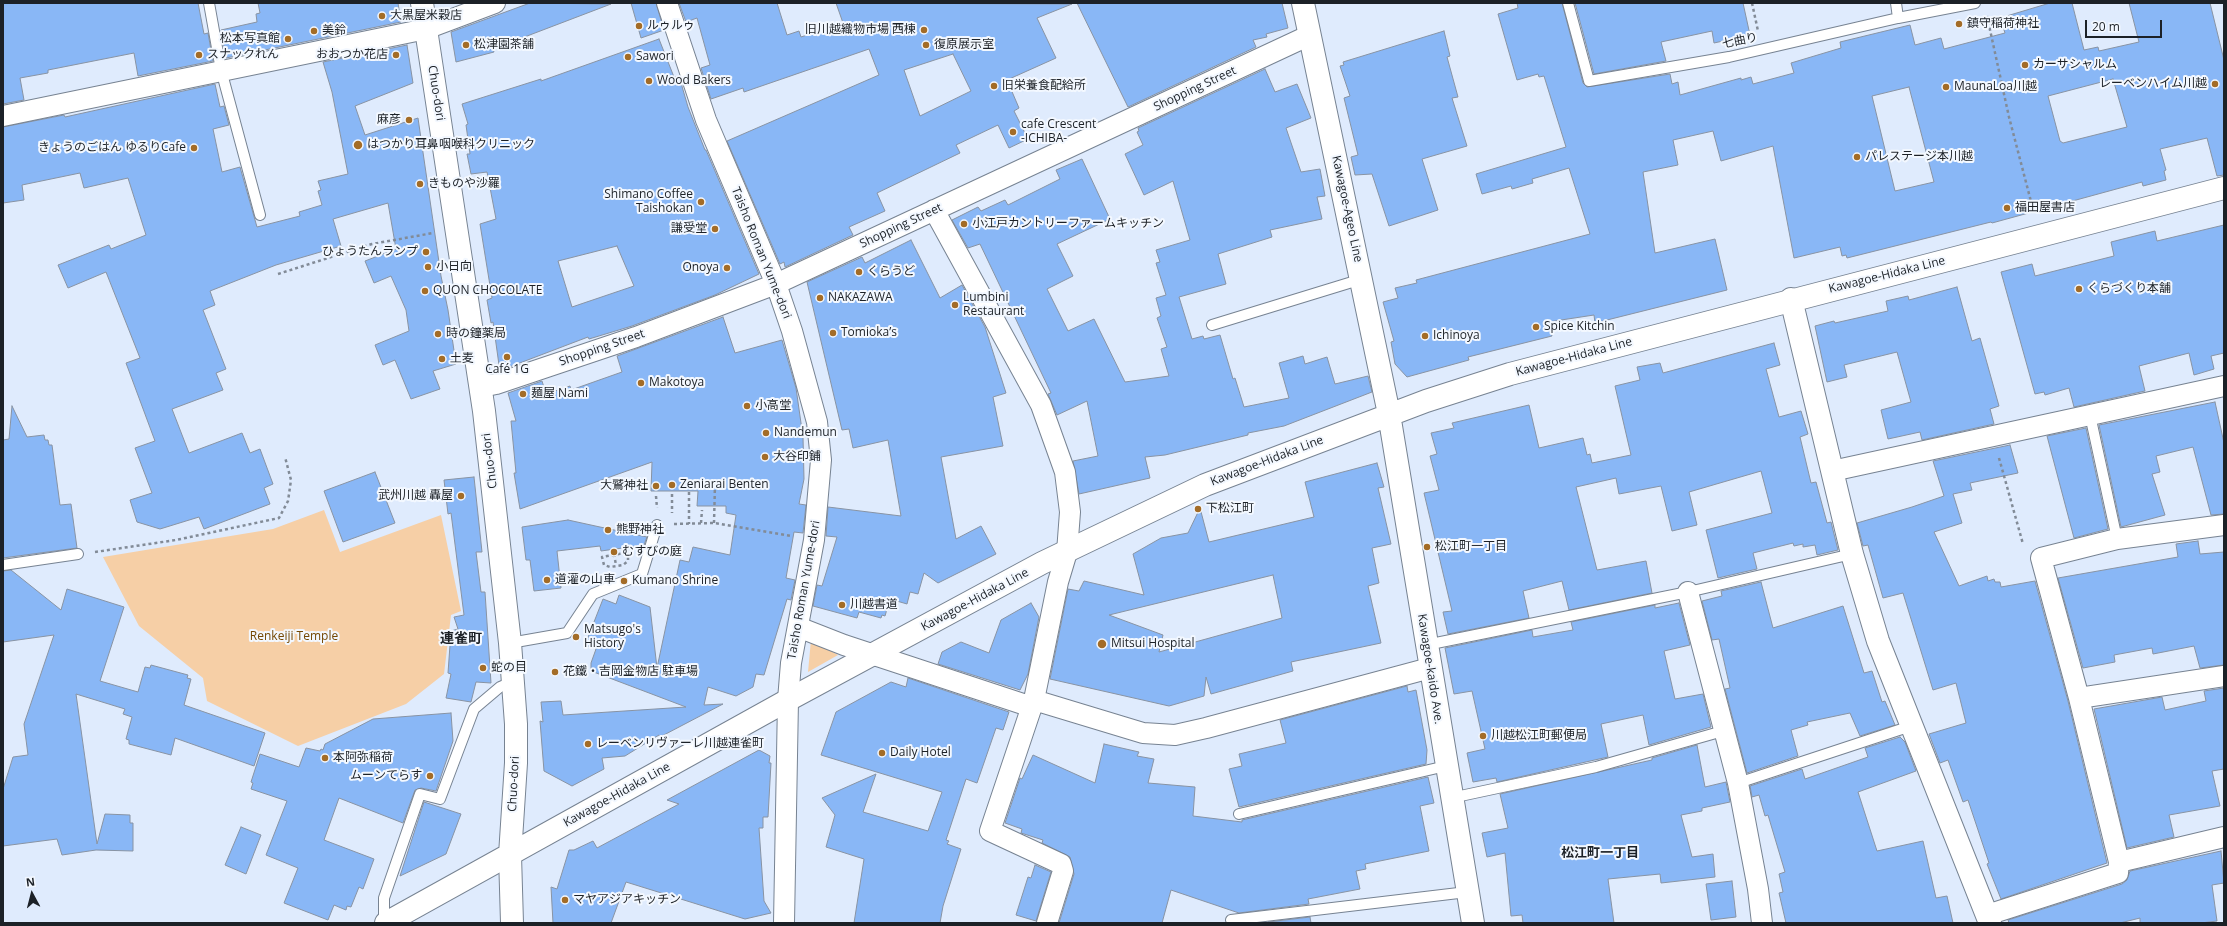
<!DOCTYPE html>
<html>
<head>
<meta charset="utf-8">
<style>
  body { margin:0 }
  #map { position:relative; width:2227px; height:926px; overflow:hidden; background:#dfebfd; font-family:"Open Sans",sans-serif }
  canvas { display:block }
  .frame { position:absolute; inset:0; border:4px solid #1c2127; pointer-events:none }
  .north { position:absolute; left:12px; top:874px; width:40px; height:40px; -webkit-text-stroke:3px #f3f8ff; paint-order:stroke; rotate:353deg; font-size:11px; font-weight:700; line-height:16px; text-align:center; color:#1c2127 }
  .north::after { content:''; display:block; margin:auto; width:14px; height:18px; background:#1c2127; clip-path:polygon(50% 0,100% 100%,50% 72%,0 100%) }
  .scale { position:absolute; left:2085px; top:20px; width:77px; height:18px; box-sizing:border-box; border:2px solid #1c2127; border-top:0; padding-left:5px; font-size:12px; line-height:14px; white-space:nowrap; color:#1c2127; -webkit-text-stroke:3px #f3f8ff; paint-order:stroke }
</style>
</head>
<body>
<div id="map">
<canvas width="2227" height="926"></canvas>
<div class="frame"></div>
<div class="north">N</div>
<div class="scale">20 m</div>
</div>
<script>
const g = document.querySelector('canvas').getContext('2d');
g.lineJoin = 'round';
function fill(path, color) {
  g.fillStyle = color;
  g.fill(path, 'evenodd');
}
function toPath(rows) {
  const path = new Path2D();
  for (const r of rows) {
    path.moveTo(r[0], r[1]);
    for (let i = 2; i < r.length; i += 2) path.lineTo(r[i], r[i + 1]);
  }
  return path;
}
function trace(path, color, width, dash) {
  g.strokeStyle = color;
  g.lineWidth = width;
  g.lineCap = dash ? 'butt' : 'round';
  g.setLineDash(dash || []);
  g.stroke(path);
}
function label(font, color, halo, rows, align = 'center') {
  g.font = font + ' "Open Sans","Noto Sans JP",sans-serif';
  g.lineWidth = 4;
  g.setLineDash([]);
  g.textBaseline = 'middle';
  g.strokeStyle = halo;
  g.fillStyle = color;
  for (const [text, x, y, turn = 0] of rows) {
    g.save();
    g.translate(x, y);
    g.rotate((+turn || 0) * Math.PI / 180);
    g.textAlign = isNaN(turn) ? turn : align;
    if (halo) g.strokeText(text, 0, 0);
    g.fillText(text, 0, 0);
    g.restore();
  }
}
const green = toPath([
  [324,510,340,552,441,515,461,611,451,615,444,674,406,704,298,746,207,701,203,678,139,626,103,557,273,529],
  [811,640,838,655,808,672]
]);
const building = toPath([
  [3,3,198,3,204,34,208,33,213,61,138,76,134,53,48,70,48,73,20,78,24,100,3,104,3,3],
  [258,3,398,3,401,22,226,58,221,30,257,22,256,14,260,13,258,3],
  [530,3,611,4,493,49,494,52,456,62,451,32,530,3],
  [631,3,656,3,664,30,641,38,631,3],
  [679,3,777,3,787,35,799,31,801,37,843,23,836,3,1072,4,1037,18,1056,58,1007,80,1019,108,1014,111,1028,139,1009,148,998,125,956,145,960,153,877,193,885,211,849,227,853,235,785,267,784,262,780,264,727,141,879,75,869,49,744,92,743,88,711,99,701,68,710,65,697,18,686,22,679,3],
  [953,54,971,91,920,116,904,70,953,54],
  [1077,3,1282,3,1288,28,1266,34,1267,37,1253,40,1256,47,1128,107,1077,3],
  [1517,3,1562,3,1583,83,1587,87,1670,74,1672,84,1678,82,1680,95,1741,78,1741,80,1751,77,1753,84,1794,73,1791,63,1841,48,1840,42,1910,25,1915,45,1941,38,1944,49,2005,33,2000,18,2050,3,2072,3,2084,50,2098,47,2099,51,2139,42,2129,3,2210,3,2224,60,2224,175,2217,176,2207,138,2160,149,2166,170,2164,171,2166,180,2143,186,2142,182,1992,223,1991,222,1847,258,1846,255,1842,256,1840,247,1794,258,1773,146,1721,161,1713,131,1673,140,1678,165,1643,172,1655,253,1715,239,1727,290,1595,323,1594,315,1548,322,1552,336,1468,357,1469,360,1407,377,1395,364,1391,342,1394,341,1383,302,1398,298,1395,288,1417,283,1416,280,1590,234,1569,168,1532,179,1533,183,1512,189,1511,186,1482,194,1476,174,1566,147,1544,76,1539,77,1538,74,1517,80,1498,14,1518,8,1517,3],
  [2113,79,2127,127,2063,143,2060,141,2048,96,2113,79],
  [1909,87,1934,182,1895,191,1872,96,1909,87],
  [1575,3,1743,3,1750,35,1714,43,1712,31,1661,42,1666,61,1594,74,1575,3],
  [1444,31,1450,56,1447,57,1458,97,1452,98,1467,146,1422,159,1438,210,1389,226,1372,174,1355,175,1351,157,1358,155,1344,98,1350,96,1340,66,1344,65,1343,62,1444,31],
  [659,39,674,77,679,76,688,107,705,150,706,150,759,274,715,295,632,326,589,339,588,337,504,369,499,365,493,322,491,323,487,300,492,298,480,224,496,219,487,172,471,174,467,154,470,154,466,125,468,124,462,104,541,79,541,81,659,39],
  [617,246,634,286,572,307,558,261,617,246],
  [407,45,413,83,355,106,365,135,418,118,441,276,448,310,456,364,433,371,440,389,411,399,395,360,383,365,375,345,409,331,406,310,391,276,374,283,365,261,396,249,388,203,333,219,341,246,276,265,210,291,215,305,203,310,226,369,216,373,223,390,172,409,189,453,242,433,250,453,260,449,273,484,264,488,270,504,204,529,199,517,160,529,137,522,130,500,152,493,135,448,155,441,126,363,140,358,106,272,68,288,58,265,109,245,111,249,146,235,128,178,84,188,80,173,22,185,24,200,3,203,3,127,64,115,65,117,215,84,220,107,224,106,229,125,213,129,222,172,240,167,257,227,300,216,299,212,322,205,318,191,321,190,318,181,348,174,332,92,323,62,407,45],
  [1265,69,1275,92,1297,84,1311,118,1286,128,1301,172,1320,169,1325,196,1317,197,1322,219,1270,230,1272,237,1218,254,1226,284,1179,297,1192,339,1203,336,1204,339,1220,335,1233,379,1235,378,1244,407,1289,398,1279,363,1303,356,1305,364,1327,357,1335,384,1368,376,1372,392,1284,426,1248,433,1248,435,1165,455,1145,457,1150,478,1079,494,1073,461,1098,456,1087,401,1057,415,1048,394,1051,393,980,244,968,248,952,220,978,207,981,211,1005,200,1008,205,1060,179,1056,170,1082,159,1110,219,1057,244,1073,276,1047,289,1068,331,1094,319,1125,382,1169,376,1161,349,1167,347,1157,318,1161,316,1156,298,1166,295,1156,263,1160,262,1156,250,1190,240,1173,181,1144,195,1125,154,1143,145,1137,132,1139,131,1138,128,1265,69],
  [2224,225,2224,353,2211,356,2214,369,2194,375,2189,353,2139,366,2145,391,2074,407,2069,388,2045,395,2044,392,2035,394,2001,272,2032,264,2035,276,2114,256,2111,242,2155,231,2157,241,2224,225],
  [911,240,940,298,962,285,985,327,1006,393,993,397,1003,446,941,457,956,539,981,526,996,554,938,583,924,573,918,594,910,592,907,604,890,599,885,616,882,615,881,618,859,612,857,618,813,606,817,585,822,586,837,537,826,536,828,507,901,516,888,440,853,448,849,429,842,430,807,282,862,257,865,263,911,240],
  [1957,287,1972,341,1980,338,1999,406,1990,409,1994,424,1922,440,1920,432,1888,439,1881,410,1911,402,1897,352,1844,365,1847,377,1827,382,1815,326,1834,321,1835,323,1888,311,1886,301,1908,296,1909,300,1957,287],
  [723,317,735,353,782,340,796,388,803,437,804,479,799,504,806,505,803,533,794,532,786,578,795,580,791,600,787,599,764,675,756,674,753,687,736,696,708,687,704,705,723,704,660,737,659,735,625,756,602,758,604,769,572,786,544,771,540,721,543,722,541,702,561,701,563,715,686,707,591,671,591,663,596,649,585,645,603,599,616,604,619,595,650,607,657,668,680,560,689,562,693,547,730,555,736,515,726,513,726,506,697,506,698,491,651,491,652,462,520,509,514,473,516,473,511,421,516,421,508,393,542,381,546,394,570,386,571,390,622,372,617,356,723,317],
  [1774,343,1780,365,1766,369,1779,417,1801,411,1808,434,1800,437,1811,483,1816,482,1827,523,1831,522,1838,550,1817,555,1815,545,1803,547,1803,544,1794,546,1793,543,1753,553,1757,569,1718,578,1706,530,1772,513,1761,471,1689,492,1697,525,1672,531,1661,486,1619,494,1616,478,1576,487,1597,570,1646,561,1652,593,1569,610,1562,581,1523,591,1529,618,1448,634,1443,612,1452,611,1424,493,1439,490,1430,456,1437,454,1431,433,1454,428,1452,423,1529,405,1539,448,1583,438,1587,455,1590,454,1592,463,1631,455,1615,386,1640,380,1637,367,1660,363,1663,373,1774,343],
  [2215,402,2224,443,2224,514,2211,515,2193,447,2156,456,2160,472,2152,474,2165,515,2121,527,2099,425,2215,402],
  [12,406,27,437,44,435,45,440,48,440,49,445,52,445,60,505,71,504,77,548,3,558,3,440,9,439,12,406],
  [2086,428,2108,529,2074,538,2047,436,2086,428],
  [2010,445,2018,473,1970,483,1972,490,1953,494,1962,523,1934,532,1959,586,1987,576,1988,581,1994,579,1995,582,2000,582,2001,587,2035,581,2068,701,2107,863,2001,899,1987,864,1989,863,1968,800,1963,802,1948,760,1940,763,1929,734,1966,723,1956,683,1933,690,1903,593,1883,598,1868,545,1863,546,1857,523,1912,507,1944,496,1933,461,2010,445],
  [1377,463,1384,487,1378,488,1391,544,1372,548,1379,583,1368,586,1381,643,1291,662,1293,671,1211,694,1206,677,1204,696,1169,706,1050,679,1068,589,1079,591,1084,581,1144,595,1133,554,1161,538,1188,533,1200,508,1209,542,1314,517,1305,482,1377,463],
  [1273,575,1282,618,1159,652,1163,635,1109,615,1273,575],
  [375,472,395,523,343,542,324,491,375,472],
  [474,477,482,552,476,552,481,592,485,592,491,683,476,682,471,702,446,698,451,674,448,673,451,631,458,629,454,617,464,615,451,513,448,514,444,480,474,477],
  [568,520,600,527,647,537,644,545,601,551,600,546,557,551,561,588,534,591,530,560,526,560,522,527,568,520],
  [2198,541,2200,554,2224,552,2224,665,2200,668,2194,646,2153,654,2152,648,2114,655,2115,662,2083,668,2058,578,2178,557,2176,544,2198,541],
  [11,570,61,610,67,589,124,607,100,681,138,692,145,667,150,668,151,665,188,675,187,678,191,679,184,705,265,733,254,766,175,738,171,755,129,744,129,740,126,739,132,717,123,714,125,709,76,694,97,844,105,814,130,815,130,823,133,823,133,851,96,850,62,855,57,839,3,846,3,789,13,757,28,755,24,724,54,635,3,642,3,571,11,570],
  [1761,582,1773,628,1843,606,1864,673,1872,671,1882,702,1885,701,1895,725,1860,736,1850,713,1807,722,1808,725,1791,730,1798,756,1747,773,1725,689,1730,688,1719,639,1712,640,1702,601,1722,596,1721,591,1761,582],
  [1031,603,1039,617,1028,674,1020,690,938,664,942,652,961,642,989,653,1001,620,1031,603],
  [1679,603,1690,645,1664,651,1675,699,1703,694,1711,727,1649,745,1643,715,1601,724,1608,757,1497,782,1496,778,1473,782,1467,753,1485,749,1472,691,1454,694,1445,648,1532,630,1533,637,1573,630,1571,622,1655,605,1655,608,1679,603],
  [908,678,1009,712,1003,730,996,728,977,783,966,779,946,840,949,841,947,844,961,849,943,906,940,923,854,923,864,859,826,847,835,815,822,798,876,774,863,812,928,831,942,792,821,755,836,712,891,682,906,687,908,678],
  [1407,686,1408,692,1416,690,1427,750,1426,764,1239,807,1229,769,1242,766,1239,754,1286,743,1280,720,1407,686],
  [2224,688,2224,769,2212,771,2220,806,2169,815,2174,837,2127,848,2094,709,2162,697,2165,710,2206,701,2204,691,2224,688],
  [451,713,453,741,436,791,421,788,415,790,403,823,339,798,324,840,374,859,363,889,359,887,351,907,347,906,346,910,334,905,328,920,284,903,298,868,266,855,287,801,251,789,253,783,251,782,260,754,299,767,306,748,320,751,321,749,323,750,325,744,373,719,451,713],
  [1900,737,1905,742,1916,771,1858,792,1877,851,1923,841,1936,898,1947,896,1953,923,1786,923,1779,893,1783,892,1779,874,1785,872,1768,815,1765,816,1759,795,1752,797,1750,786,1802,769,1805,779,1868,757,1865,748,1900,737],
  [1104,744,1139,752,1137,756,1154,759,1148,783,1195,787,1193,816,1242,822,1242,820,1428,777,1434,803,1420,806,1429,851,1365,864,1366,869,1356,871,1360,889,1308,899,1309,904,1239,913,1171,890,1162,923,1059,923,1074,874,1070,857,1042,843,1043,840,1021,833,1022,829,1005,823,1020,778,1022,779,1033,755,1095,783,1104,744],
  [1697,745,1705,787,1726,782,1730,802,1702,808,1702,811,1681,815,1692,857,1713,854,1715,877,1661,883,1660,874,1608,879,1614,923,1523,923,1522,915,1511,916,1505,853,1487,857,1482,833,1508,828,1500,794,1652,760,1652,758,1697,745],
  [759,750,770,756,769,763,771,763,768,817,763,817,763,828,759,828,764,901,771,913,745,919,626,882,611,923,553,923,551,887,557,889,569,850,574,850,593,841,597,848,679,804,667,800,759,750],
  [424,802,461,814,446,854,400,876,424,802],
  [241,827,261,835,246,874,225,865,241,827],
  [2221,851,2224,883,2212,885,2217,921,2201,923,2140,923,2140,918,2120,923,2009,923,2008,920,2122,884,2127,880,2130,871,2221,851],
  [1035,865,1051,872,1036,921,1016,915,1028,877,1031,878,1035,865],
  [1732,881,1736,917,1711,920,1706,884,1732,881],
  [1310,917,1311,923,1268,922,1310,917]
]);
const path = toPath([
  [1752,3,1758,31],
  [1987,16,2009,117,2034,213],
  [278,274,372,244,433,233],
  [1999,458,2023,544],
  [689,486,689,524],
  [672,494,672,513],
  [656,496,657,508],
  [701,523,702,510],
  [714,523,715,484],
  [674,524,714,523,792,536],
  [95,552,176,540,279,518,288,501,291,480,285,457],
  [624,553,628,556,628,561,623,565,610,567,604,565,602,557,624,553],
  [614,554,616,565]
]);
const service = toPath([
  [209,3,221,70,260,215],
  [1568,3,1589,81,1729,57,1898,18,1975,3],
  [1896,3,1898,18],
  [1212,325,1362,279],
  [2090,415,2117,539],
  [3,565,78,554],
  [510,643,567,633,593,594,642,574,657,525],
  [1426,645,1688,592,1852,554],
  [1738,783,1911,726],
  [1451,798,1596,767,1723,731],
  [1239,814,1446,766],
  [1231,920,1467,892],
  [384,923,384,898,420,794,440,799,474,709,500,687,514,681]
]);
const minor = toPath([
  [667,3,706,120,776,284,792,331,817,422,821,460,814,540,791,663,788,700,784,923],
  [3,116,426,29,495,3],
  [934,210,1041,405,1065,472,1070,512,1067,552,1058,582,1034,700,990,831,1061,864,1063,871,1047,923],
  [481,387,496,384,636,337,776,284,1310,35],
  [1832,471,2224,386],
  [1688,592,1738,783,1758,889,1762,923],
  [798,627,844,645,1032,707],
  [2079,698,2224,676],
  [1034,700,1143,733,1175,735,1206,728,1430,668],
  [2119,862,2224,837],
  [1987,915,2118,873,2119,862,2079,698,2041,558,2117,539,2224,525]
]);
const tertiary = toPath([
  [1791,299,1852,554,1878,641,1990,923]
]);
const secondary = toPath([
  [510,855,512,923]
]);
const primary = toPath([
  [422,3,484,411,510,643,516,724,516,763,510,855],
  [1303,3,1389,414,1473,923],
  [386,923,788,700,1042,563,1205,485,1426,401,1510,374,2224,188]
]);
const markers = [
  [382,16,4,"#a36c27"],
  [1959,24,4,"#a36c27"],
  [639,26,4,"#a36c27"],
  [924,30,4,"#a36c27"],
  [314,31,4,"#a36c27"],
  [288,39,4,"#a36c27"],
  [466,45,4,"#a36c27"],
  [926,45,4,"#a36c27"],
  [199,55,4,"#a36c27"],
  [396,55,4,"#a36c27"],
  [628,57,4,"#a36c27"],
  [2025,65,4,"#a36c27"],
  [649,81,4,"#a36c27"],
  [2215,84,4,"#a36c27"],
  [994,86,4,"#a36c27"],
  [1946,87,4,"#a36c27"],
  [409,120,4,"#a36c27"],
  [1013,132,4,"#a36c27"],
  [358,145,5,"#a36c27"],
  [194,148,4,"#a36c27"],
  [1857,157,4,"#a36c27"],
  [420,184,4,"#a36c27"],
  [701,202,4,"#a36c27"],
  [2007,208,4,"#a36c27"],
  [964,224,4,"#a36c27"],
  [715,229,4,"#a36c27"],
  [426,252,4,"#a36c27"],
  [428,267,4,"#a36c27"],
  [727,268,4,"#a36c27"],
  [859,272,4,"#a36c27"],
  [2079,289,4,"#a36c27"],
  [425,291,4,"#a36c27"],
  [820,298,4,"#a36c27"],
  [955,305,4,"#a36c27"],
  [1536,327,4,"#a36c27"],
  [833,333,4,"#a36c27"],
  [438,334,4,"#a36c27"],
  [1425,336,4,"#a36c27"],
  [507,357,4,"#a36c27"],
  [442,359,4,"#a36c27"],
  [641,383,4,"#a36c27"],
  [523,394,4,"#a36c27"],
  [747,406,4,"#a36c27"],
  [766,433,4,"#a36c27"],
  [765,457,4,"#a36c27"],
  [672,485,4,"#a36c27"],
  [656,486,4,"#a36c27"],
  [461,496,4,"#a36c27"],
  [1198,509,4,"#a36c27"],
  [608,530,4,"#a36c27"],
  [1427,547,4,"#a36c27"],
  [614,552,4,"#a36c27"],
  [547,580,4,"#a36c27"],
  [624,581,4,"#a36c27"],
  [842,605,4,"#a36c27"],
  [576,637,4,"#a36c27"],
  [1102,644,5,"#a36c27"],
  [483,668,4,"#a36c27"],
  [555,672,4,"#a36c27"],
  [1483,736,4,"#a36c27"],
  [588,744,4,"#a36c27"],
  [882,753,4,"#a36c27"],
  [325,758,4,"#a36c27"],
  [430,776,4,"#a36c27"],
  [565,900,4,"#a36c27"]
];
const poiNames = [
  ["大黒屋米穀店",390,16],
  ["鎮守稲荷神社",1967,24],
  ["ルゥルゥ",647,26],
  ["旧川越織物市場 西棟",916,30,"right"],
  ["美鈴",322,31],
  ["松本写真館",280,39,"right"],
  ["松津園茶舗",474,45],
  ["復原展示室",934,45],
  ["スナックれん",207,55],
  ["おおつか花店",388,55,"right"],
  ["Sawori",636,57],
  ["カーサシャルム",2033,65],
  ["Wood Bakers",657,81],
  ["レーベンハイム川越",2207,84,"right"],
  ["旧栄養食配給所",1002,86],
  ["MaunaLoa川越",1954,87],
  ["麻彦",401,120,"right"],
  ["cafe Crescent",1021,125],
  ["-ICHIBA-",1021,139],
  ["はつかり耳鼻咽喉科クリニック",367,145],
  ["きょうのごはん ゆるりCafe",186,148,"right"],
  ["パレステージ本川越",1865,157],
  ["きものや沙羅",428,184],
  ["Shimano Coffee",693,195,"right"],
  ["Taishokan",693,209,"right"],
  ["福田屋書店",2015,208],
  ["小江戸カントリーファームキッチン",972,224],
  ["謙受堂",707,229,"right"],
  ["ひょうたんランプ",418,252,"right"],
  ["小日向",436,267],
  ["Onoya",719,268,"right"],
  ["くらうど",867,272],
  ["くらづくり本舗",2087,289],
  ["QUON CHOCOLATE",433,291],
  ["NAKAZAWA",828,298],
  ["Lumbini",963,298],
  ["Restaurant",963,312],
  ["Spice Kitchin",1544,327],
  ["Tomioka’s",841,333],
  ["時の鐘薬局",446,334],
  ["Ichinoya",1433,336],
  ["土麦",450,359],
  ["Café 1G",507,370,"center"],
  ["Makotoya",649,383],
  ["麺屋 Nami",531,394],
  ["小高堂",755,406],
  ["Nandemun",774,433],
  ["大谷印鋪",773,457],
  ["Zeniarai Benten",680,485],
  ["大鷲神社",648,486,"right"],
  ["武州川越 轟屋",453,496,"right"],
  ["下松江町",1206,509],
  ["熊野神社",616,530],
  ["松江町一丁目",1435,547],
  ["むすびの庭",622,552],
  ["道灌の山車",555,580],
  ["Kumano Shrine",632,581],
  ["川越書道",850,605],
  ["Matsugo's",584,630],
  ["History",584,644],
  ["Mitsui Hospital",1111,644],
  ["蛇の目",491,668],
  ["花鐵・吉岡金物店 駐車場",563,672],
  ["川越松江町郵便局",1491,736],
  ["レーベンリヴァーレ川越連雀町",596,744],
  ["Daily Hotel",890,753],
  ["本阿弥稲荷",333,758],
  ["ムーンてらす",422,776,"right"],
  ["マヤアジアキッチン",573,900]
];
const streetNames = [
  ["七曲り",1740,41,-12],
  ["Shopping Street",1195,89,-25],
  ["Chuo-dori",436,93,81],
  ["Kawagoe-Ageo Line",1347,209,78],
  ["Shopping Street",901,226,-25],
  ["Taisho Roman Yume-dori",761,253,68],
  ["Kawagoe-Hidaka Line",1887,275,-14],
  ["Shopping Street",602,348,-19],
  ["Kawagoe-Hidaka Line",1574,357,-15],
  ["Chuo-dori",490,461,-97],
  ["Kawagoe-Hidaka Line",1267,461,-21],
  ["Taisho Roman Yume-dori",804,590,-80],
  ["Kawagoe-Hidaka Line",975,600,-28],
  ["Kawagoe-kaido Ave.",1430,669,81],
  ["Chuo-dori",514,784,-87],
  ["Kawagoe-Hidaka Line",617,795,-29]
];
const parkNames = [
  ["Renkeiji Temple",294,637]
];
const neighbourhoodNames = [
  ["松江町一丁目",1600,853]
];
const quarterNames = [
  ["連雀町",461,639]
];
fill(green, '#f6cfa6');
fill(building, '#89b7f6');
trace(building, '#8893a3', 1);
trace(service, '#778392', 12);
trace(minor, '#778392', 22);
trace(tertiary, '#778392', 24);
trace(secondary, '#778392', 24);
trace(primary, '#778392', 24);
trace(path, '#828b97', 2.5, [3, 3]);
trace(service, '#fff', 10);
trace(minor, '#fff', 20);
trace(tertiary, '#fff', 22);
trace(secondary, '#fff', 22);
trace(primary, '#fff', 22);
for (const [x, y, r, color] of markers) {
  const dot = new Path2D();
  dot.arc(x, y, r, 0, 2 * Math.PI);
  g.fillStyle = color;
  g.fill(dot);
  trace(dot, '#f3f8ff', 1.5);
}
label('12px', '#1c2127', '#f3f8ff', poiNames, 'left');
label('12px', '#1c2127', '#f3f8ff', streetNames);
label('12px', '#744703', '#f3f8ff', parkNames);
label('bold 13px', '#1c2127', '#f3f8ff', neighbourhoodNames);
label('bold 14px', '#1c2127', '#f3f8ff', quarterNames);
</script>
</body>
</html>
